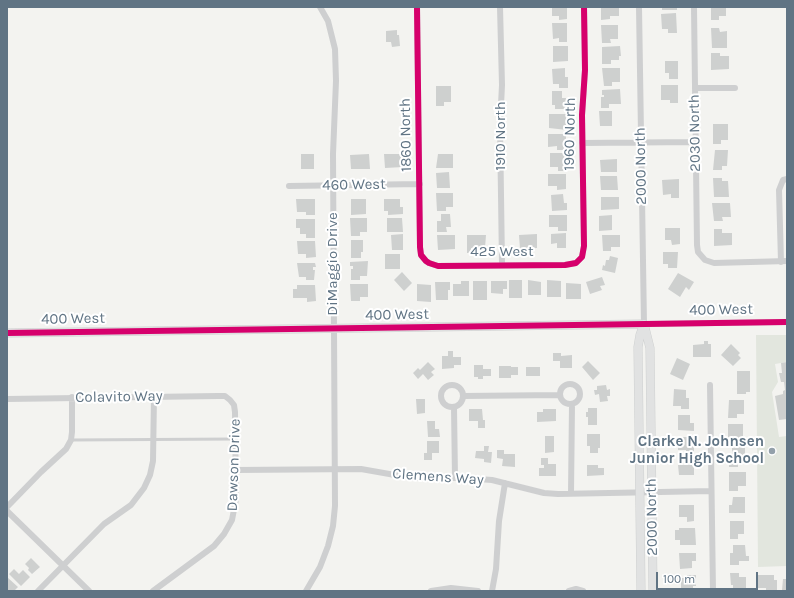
<!DOCTYPE html>
<html>
<head>
<meta charset="utf-8">
<style>
  body { margin:0 }
  #map { position:relative; width:794px; height:598px; overflow:hidden; background:#f3f3f0; font-family:Karla,sans-serif }
  canvas { display:block }
  .frame { position:absolute; inset:0; border:8px solid #607484; pointer-events:none }
  .scale { position:absolute; left:656px; top:572px; width:102px; height:18px; box-sizing:border-box; border:2px solid #607484; border-top:0; padding-left:5px; font-size:12px; line-height:14px; white-space:nowrap; color:#607484; -webkit-text-stroke:3px #fff; paint-order:stroke }
</style>
</head>
<body>
<div id="map">
<canvas width="794" height="598"></canvas>
<div class="frame"></div>
<div class="scale">100 m</div>
</div>
<script>
const g = document.querySelector('canvas').getContext('2d');
g.lineJoin = 'round';
function fill(path, color) {
  g.fillStyle = color;
  g.fill(path, 'evenodd');
}
function toPath(rows) {
  const path = new Path2D();
  for (const r of rows) {
    if (r.length === 3) {
      path.moveTo(r[0] + r[2], r[1]);
      path.arc(r[0], r[1], r[2], 0, 2 * Math.PI);
      continue;
    }
    path.moveTo(r[0], r[1]);
    for (let i = 2; i < r.length; i += 2) path.lineTo(r[i], r[i + 1]);
  }
  return path;
}
function trace(path, color, width, dash) {
  g.strokeStyle = color;
  g.lineWidth = width;
  g.lineCap = dash ? 'butt' : 'round';
  g.setLineDash(dash || []);
  g.stroke(path);
}
function label(font, color, halo, rows, align = 'center') {
  g.font = font + ' Karla,sans-serif';
  g.lineWidth = 4;
  g.setLineDash([]);
  g.textBaseline = 'middle';
  g.strokeStyle = halo;
  g.fillStyle = color;
  for (const [text, x, y, turn = 0] of rows) {
    g.save();
    g.translate(x, y);
    g.rotate((+turn || 0) * Math.PI / 180);
    g.textAlign = isNaN(turn) ? turn : align;
    if (halo) g.strokeText(text, 0, 0);
    g.fillText(text, 0, 0);
    g.restore();
  }
}
const green = toPath([
  [756,335,787,335,787,362,775,364,778,382,772,392,779,437,787,436,787,566,758,567]
]);
const building = toPath([
  [552,7,567,7,567,19,559,20,559,16,552,16],
  [601,7,619,7,619,16,610,16,610,19,601,20],
  [662,7,677,7,677,10,662,10],
  [711,7,726,7,726,16,719,16,719,20,711,20],
  [676,13,677,33,668,33,668,29,662,29,661,14],
  [552,23,567,23,567,42,559,42,559,38,553,39],
  [601,25,618,25,618,39,610,39,611,43,602,43],
  [711,28,719,28,720,32,727,31,727,48,712,48],
  [397,30,397,35,399,35,400,46,392,47,391,42,386,42,386,31],
  [553,46,568,46,568,61,553,62],
  [620,46,621,56,619,56,619,60,611,60,611,64,602,64,602,47],
  [711,53,720,53,720,56,729,56,729,69,711,70],
  [665,61,678,61,678,79,669,79,669,73,665,73],
  [565,68,565,77,568,77,568,88,559,88,559,84,553,84,552,69],
  [602,68,620,68,620,82,612,82,612,86,604,86],
  [661,85,678,85,678,103,670,103,670,100,661,100],
  [436,86,451,86,451,102,444,102,444,106,436,106],
  [620,89,621,104,609,104,609,108,601,108,601,97,604,97,604,95,602,95,602,90],
  [552,91,562,91,562,98,566,98,565,109,555,109,555,105,552,105],
  [599,111,612,111,612,126,600,126],
  [549,114,566,114,567,130,549,128],
  [713,124,728,124,728,140,721,140,721,144,713,144],
  [548,134,566,134,566,150,557,150,557,146,548,147],
  [715,150,728,150,727,166,722,166,722,170,713,170],
  [550,153,565,153,566,171,558,171,558,167,550,167],
  [301,154,314,154,314,169,301,169],
  [369,154,370,169,351,169,350,155],
  [384,154,403,154,403,167,385,168],
  [438,154,453,154,453,168,436,168],
  [617,159,617,172,601,172,600,160],
  [449,172,450,188,437,188,436,173],
  [548,174,566,174,566,189,557,190,557,186,548,186],
  [600,176,617,176,618,190,601,190],
  [713,178,722,178,722,181,728,181,729,197,714,197],
  [679,179,679,198,671,198,671,194,663,195,662,180],
  [436,193,453,193,453,207,446,207,446,211,437,211],
  [563,194,564,203,567,203,567,210,552,211,551,195],
  [601,197,619,197,619,209,601,210],
  [296,199,315,199,315,215,306,215,306,212,297,212],
  [351,199,366,199,366,214,351,215],
  [384,199,400,199,400,207,403,207,403,214,388,215,388,211,384,211],
  [712,203,730,203,731,217,722,217,723,221,714,221],
  [441,214,450,214,451,227,446,227,447,232,437,232,437,221,441,221],
  [549,215,567,215,567,231,558,231,558,227,549,227],
  [612,215,612,230,599,231,599,216],
  [350,218,367,218,367,232,360,232,360,236,351,236],
  [387,218,402,218,403,232,387,232],
  [296,219,315,219,315,238,306,238,306,234,300,234,300,228,296,228],
  [665,228,680,228,680,244,672,245,671,240,665,240],
  [714,229,722,229,722,233,732,233,732,245,714,246],
  [566,233,566,248,557,248,557,243,551,244,551,234],
  [403,234,403,250,392,250,391,235],
  [537,234,537,248,520,249,519,235],
  [437,235,455,235,455,249,438,250],
  [467,235,486,235,485,248,471,248,471,253,467,253],
  [602,235,620,235,620,247,611,247,611,251,603,251],
  [351,240,363,240,363,252,361,252,361,258,351,258],
  [297,241,315,241,316,257,306,258,306,254,298,254],
  [663,252,678,252,677,268,668,268,668,264,663,264],
  [385,254,400,254,400,269,385,269],
  [610,256,618,258,615,273,602,270,603,265,605,266,606,260,609,260],
  [368,261,367,276,360,276,360,280,351,280,351,269,353,269,353,266,350,266,350,262],
  [297,263,315,263,316,267,313,267,313,270,315,270,314,280,306,280,306,277,299,277],
  [402,272,412,283,404,291,394,280],
  [678,273,694,282,689,290,686,287,680,297,668,289],
  [602,277,605,285,600,286,602,290,590,294,586,282],
  [509,280,522,280,522,298,509,298],
  [528,280,541,282,541,295,528,295],
  [547,280,561,281,561,297,547,297],
  [461,281,469,281,469,296,453,296,453,284,461,284],
  [473,281,487,281,487,300,473,300],
  [491,281,507,281,507,289,503,289,503,294,491,293],
  [435,282,450,282,450,290,448,290,448,300,436,300],
  [566,283,581,284,581,299,566,299],
  [350,284,368,284,368,297,360,297,360,301,351,301],
  [417,284,431,285,431,302,417,301],
  [297,285,315,285,316,301,307,302,307,298,293,298,293,289,297,289],
  [704,341,708,341,708,344,711,344,711,357,693,357,693,345,704,344],
  [731,344,740,353,738,355,741,358,733,366,721,355],
  [448,351,453,351,453,357,461,357,461,365,454,365,454,368,442,369,442,356,448,356],
  [553,353,561,353,561,356,572,355,572,368,560,368,560,361,553,361],
  [677,358,690,364,683,380,670,374],
  [588,361,600,373,593,380,582,367],
  [428,362,435,369,431,372,434,375,428,380,423,374,418,379,413,373,418,368,420,370],
  [787,362,787,419,779,420,775,396,783,394,783,391,785,390,784,382,781,382,779,373,782,373,781,363],
  [474,365,483,365,483,369,491,369,491,376,483,376,483,379,478,379,478,377,474,377],
  [499,366,511,366,511,367,518,367,518,375,511,375,511,378,499,378],
  [526,367,540,367,540,376,526,376],
  [737,371,750,371,750,392,746,392,746,394,737,394],
  [606,385,607,390,610,389,610,396,607,396,608,401,600,402,599,394,595,395,594,390,597,390,597,386],
  [674,389,686,390,686,398,689,398,689,409,681,409,681,406,673,406],
  [416,399,425,399,425,413,417,414],
  [729,400,744,400,744,414,737,414,737,418,728,418],
  [588,408,597,408,597,425,588,425,588,417,586,417,586,412,588,412],
  [469,409,482,409,483,420,485,420,485,428,478,428,478,421,469,421],
  [543,409,556,409,556,421,537,422,537,412,543,412],
  [678,415,690,415,690,423,694,423,694,431,678,430],
  [427,421,435,421,435,429,439,429,440,437,428,437],
  [728,424,743,424,743,441,728,442],
  [587,434,600,434,600,448,598,448,598,453,590,453,590,446,587,446],
  [545,436,554,436,554,452,545,453],
  [678,437,694,437,694,454,686,454,686,450,678,450],
  [427,441,439,441,439,453,432,453,432,460,424,460,424,453,427,453],
  [484,446,489,446,488,452,492,452,491,463,484,462,484,459,475,458,476,451,484,451],
  [732,447,745,447,745,463,738,463,738,467,729,467,729,455,732,455],
  [497,450,504,450,504,454,515,454,515,467,502,466,503,459,497,458],
  [541,458,548,458,548,464,556,464,556,476,539,476,539,468,544,468,544,465,541,465],
  [694,461,694,475,679,475,678,465,686,465,686,462],
  [587,465,598,465,598,468,604,468,604,475,587,476],
  [729,472,746,472,746,486,738,486,738,491,729,491],
  [733,497,745,497,745,513,729,513,729,505,732,505],
  [679,505,694,505,694,521,687,522,687,517,679,517],
  [730,521,744,521,744,534,738,534,738,539,730,539],
  [679,528,695,528,696,545,680,545,680,540,675,540,675,530,679,530],
  [733,545,745,545,746,556,749,556,749,561,739,561,739,565,730,565,730,553,733,553],
  [679,553,696,553,696,561,692,561,692,568,680,569],
  [31,558,40,567,32,574,28,570,29,568,25,564],
  [14,569,19,574,23,570,30,577,21,586,9,574],
  [730,573,739,573,739,577,746,577,746,591,733,591,733,585,731,585],
  [687,575,696,575,696,586,693,586,693,591,681,591,681,578,687,578],
  [758,575,774,575,774,580,777,580,777,591,766,591,766,588,758,588],
  [7,577,18,587,14,591,7,590],
  [783,579,787,579,787,590,782,590]
]);
const lane = toPath([
  [71,440,235,439]
]);
const street = toPath([
  [417,7,420,247,421,255,426,261,429,263,438,266,565,265,576,263,582,257,584,246,582,115,585,70,584,7],
  [500,7,502,85,500,125,502,265],
  [639,7,644,324,787,322],
  [694,7,697,245,698,252,705,260,714,263,787,261],
  [695,88,735,88],
  [582,143,695,142],
  [289,186,420,184],
  [781,262,779,190,783,180,787,179],
  [570,394,10],
  [710,385,713,591],
  [452,396,11],
  [463,396,560,395],
  [7,399,218,396,225,396,230,400,234,405,235,412,236,499,232,520,224,534,214,546,153,591],
  [454,407,455,478],
  [236,470,361,469,412,478,465,478,492,480,544,493,558,494,711,491],
  [571,493,572,405],
  [7,507,41,472,66,449,71,440,72,432,72,397],
  [7,511,89,591],
  [38,591,104,524,131,505,144,488,150,475,153,461,154,396],
  [306,591,320,567,328,546,333,526,335,506,333,154,336,81,335,49,328,21,320,7],
  [431,591,451,588,478,591],
  [492,591,496,569,499,521,505,483],
  [569,591,576,589,583,591]
]);
const secondary = toPath([
  [644,324,650,348,653,591],
  [7,333,644,324],
  [641,591,638,347,640,335,644,324]
]);
const cycleway = toPath([
  [417,7,420,247,421,255,426,261,429,263,438,266,565,265,576,263,582,257,584,246,582,115,585,70,584,7],
  [7,333,787,322]
]);
const markers = [
  [772,451,4,"#93a0aa"]
];
const streetNames = [
  ["2030 North",695,133,-91],
  ["1960 North",570,134,-89],
  ["1860 North",406,135,-91],
  ["1910 North",501,136,-90],
  ["2000 North",641,166,-91],
  ["460 West",354,185,-1],
  ["425 West",502,252],
  ["DiMaggio Drive",333,264,-90],
  ["400 West",721,310,-1],
  ["400 West",397,315,-1],
  ["400 West",73,319,-1],
  ["Colavito Way",119,397,-1],
  ["Dawson Drive",234,465,-88],
  ["Clemens Way",438,477,4],
  ["2000 North",652,517,-91]
];
const poiNames = [
  ["Clarke N. Johnsen",764,442],
  ["Junior High School",764,459]
];
fill(green, '#e2e6de');
fill(building, '#ced0cf');
trace(secondary, '#ced0d0', 9);
trace(lane, '#cecfd0', 3);
trace(street, '#cecfd0', 6);
trace(secondary, '#e1e2e2', 8);
trace(cycleway, '#d6006c', 6);
for (const [x, y, r, color] of markers) {
  const dot = new Path2D();
  dot.arc(x, y, r, 0, 2 * Math.PI);
  g.fillStyle = color;
  g.fill(dot);
  trace(dot, '#fff', 1.5);
}
label('15px', '#607484', '#fff', streetNames);
label('bold 15px', '#607484', '#fff', poiNames, 'right');
</script>
</body>
</html>
